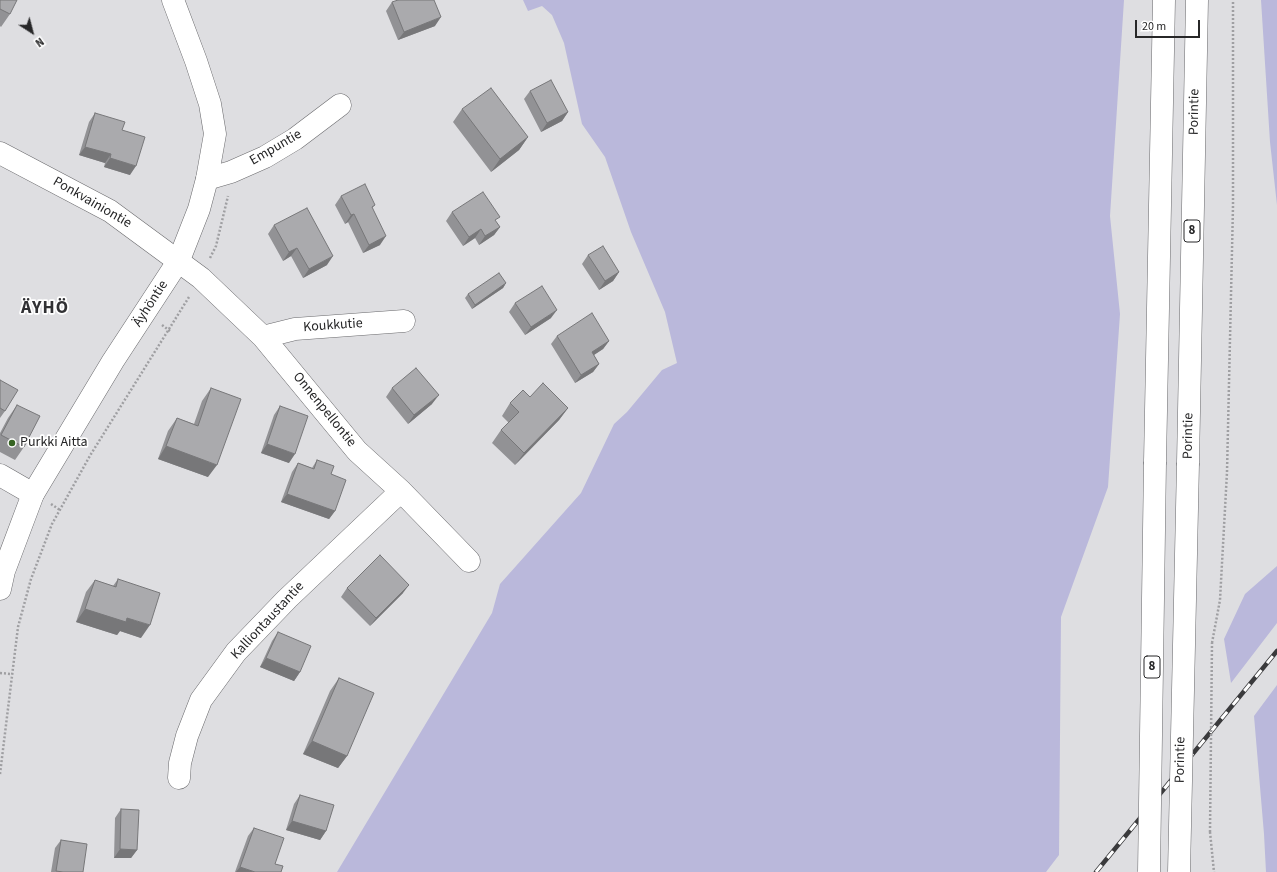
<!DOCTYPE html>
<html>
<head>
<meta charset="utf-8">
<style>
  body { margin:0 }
  #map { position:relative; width:1277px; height:872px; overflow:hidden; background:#dedee1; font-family:"Source Sans 3",sans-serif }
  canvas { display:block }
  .north { position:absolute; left:12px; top:12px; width:40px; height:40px; -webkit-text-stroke:3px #fff; paint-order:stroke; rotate:144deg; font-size:11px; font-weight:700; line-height:16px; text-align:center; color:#272728 }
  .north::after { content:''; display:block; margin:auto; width:14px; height:18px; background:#272728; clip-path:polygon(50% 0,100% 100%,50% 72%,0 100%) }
  .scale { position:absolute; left:1135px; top:20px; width:65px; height:18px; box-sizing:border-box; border:2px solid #272728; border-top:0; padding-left:5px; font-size:12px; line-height:14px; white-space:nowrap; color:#272728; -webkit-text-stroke:3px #fff; paint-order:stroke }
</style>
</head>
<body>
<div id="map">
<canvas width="1277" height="872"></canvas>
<div class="north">N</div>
<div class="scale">20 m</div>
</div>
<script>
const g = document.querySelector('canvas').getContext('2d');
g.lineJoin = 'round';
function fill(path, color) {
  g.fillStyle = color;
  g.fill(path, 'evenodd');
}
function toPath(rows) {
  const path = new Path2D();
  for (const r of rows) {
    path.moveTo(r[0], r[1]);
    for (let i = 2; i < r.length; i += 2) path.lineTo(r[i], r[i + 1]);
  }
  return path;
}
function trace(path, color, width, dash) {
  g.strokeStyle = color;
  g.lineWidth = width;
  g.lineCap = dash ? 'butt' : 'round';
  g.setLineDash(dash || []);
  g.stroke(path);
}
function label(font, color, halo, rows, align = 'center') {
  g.font = font + ' "Source Sans 3",sans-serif';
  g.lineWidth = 3.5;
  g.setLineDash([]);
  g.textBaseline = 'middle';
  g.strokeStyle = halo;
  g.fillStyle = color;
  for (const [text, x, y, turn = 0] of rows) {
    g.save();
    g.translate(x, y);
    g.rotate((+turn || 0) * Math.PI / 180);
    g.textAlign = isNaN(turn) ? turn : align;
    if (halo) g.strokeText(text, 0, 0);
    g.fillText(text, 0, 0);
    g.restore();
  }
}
const green = toPath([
  [523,0,1124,0,1110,216,1120,314,1108,487,1061,617,1059,855,1046,872,337,872,492,613,500,584,581,493,614,424,627,412,662,370,677,363,665,312,631,232,605,157,582,124,564,43,552,15,542,6,528,11],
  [1261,0,1277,0,1277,205,1270,142],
  [1277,566,1277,623,1231,683,1224,639,1245,594],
  [1277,685,1277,872,1266,872,1264,834,1254,716]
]);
const path = toPath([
  [210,258,216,246,228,196],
  [162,325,170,331],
  [51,504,60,510],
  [1212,643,1220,600,1227,472,1233,206,1233,0],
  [0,673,11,674],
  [0,774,18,627,31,579,52,524,91,454,189,297],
  [1210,832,1214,872]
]);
const minor = toPath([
  [0,153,110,211,201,278,263,337,357,451,401,491,469,561],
  [207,179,231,172,265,157,295,139,340,105],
  [263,337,295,329,404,321],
  [0,475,33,494],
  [179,778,180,763,187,736,201,700,236,652,287,599,401,491]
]);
const major = toPath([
  [0,589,4,571,33,494,113,361,179,260,199,209,207,179,215,134,210,104,196,61,173,0]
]);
const highway = toPath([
  [1155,462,1164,0],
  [1188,463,1197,0]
]);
const rail = toPath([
  [1096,872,1277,651]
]);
const pathBridge = toPath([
  [1210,832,1212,643]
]);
const highwayBridge = toPath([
  [1149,872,1155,462],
  [1179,872,1188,463]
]);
const wall = toPath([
  [0,0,10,14,1,27,0,26],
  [392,2,435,26,398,40,386,11],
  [530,91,568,112,562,121,541,132,524,99],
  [462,109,528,137,519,150,491,172,453,122],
  [95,113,122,130,130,175,104,167,105,163,79,155,89,122],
  [341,196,375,205,372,208,380,245,363,253,348,222,345,224,335,205],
  [452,212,496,222,500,227,494,235,479,245,475,238,463,246,446,221],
  [274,225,327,265,303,278,291,256,283,261,268,234],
  [588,255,619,272,613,281,599,290,582,264],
  [506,283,503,288,472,309,465,298,468,294],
  [515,303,551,318,525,335,509,312],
  [557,336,609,341,603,349,594,355,599,364,593,372,575,383,551,344],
  [0,380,5,411,0,418],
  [211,388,208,477,158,459,168,431,177,418,194,424,202,401],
  [392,388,432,404,408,424,386,397],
  [530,397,568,408,559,420,515,465,492,443,501,430,509,423,502,416,510,403],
  [17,405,24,447,15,460,0,452,0,433,8,418],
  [280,406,289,463,261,453,274,415],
  [317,460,331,474,335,511,329,519,281,502,292,472,298,463,312,468],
  [118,579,141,638,120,631,117,635,76,622,86,592,95,580,113,586],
  [347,588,403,593,370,626,341,597],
  [278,632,300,672,294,681,260,667,272,641],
  [339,678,347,756,338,768,303,754,330,691],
  [300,795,326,831,320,840,286,830,294,804],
  [121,809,137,850,131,858,114,858,115,818],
  [254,828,275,864,281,872,235,872,248,836],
  [61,840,83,872,51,872,55,848]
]);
const shadedWall = toPath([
  [441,17,435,26,398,40,404,32],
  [568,112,562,121,541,132,547,123],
  [528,137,519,150,491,172,500,159],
  [85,147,111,154,105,163,79,155],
  [110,158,136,166,130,175,104,167],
  [354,214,348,222,345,224,351,215],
  [500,227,494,235,479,245,485,236],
  [481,229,475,238,463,246,469,237],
  [386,236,380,245,363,253,369,245],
  [297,248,291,256,283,261,289,252],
  [333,256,327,265,303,278,309,269],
  [619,272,613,281,599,290,605,281],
  [506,283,503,288,472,309,475,305],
  [557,310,551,318,525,335,531,327],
  [609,341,603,349,586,360,592,352],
  [599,364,593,372,575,383,581,375],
  [439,395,432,404,408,424,414,415],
  [568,408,559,420,515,465,524,453],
  [267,444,295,454,289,463,261,453],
  [166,446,217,465,208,477,158,459],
  [287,494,335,511,329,519,281,502],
  [409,585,403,593,370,626,376,618],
  [85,609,127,618,150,625,141,638,120,631,117,635,76,622],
  [266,658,300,672,294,681,260,667],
  [312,741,347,756,338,768,303,754],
  [292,821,326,831,320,840,286,830],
  [120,849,137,850,131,858,114,858],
  [240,867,255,872,236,872]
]);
const building = toPath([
  [0,0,17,0,10,14,0,9,0,0],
  [398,0,434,0,441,17,404,32,392,2,398,0],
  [551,80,568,112,547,123,530,91,551,80],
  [491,88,528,137,500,159,462,109,491,88],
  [95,113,125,122,122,130,145,137,136,166,110,158,111,154,85,147,95,113],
  [365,184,375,205,372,207,386,236,369,245,354,214,351,215,341,196,365,184],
  [483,192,500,217,495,220,500,227,485,236,481,229,469,237,452,212,483,192],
  [307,208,333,256,309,269,297,248,289,252,274,225,307,208],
  [603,246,619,272,605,281,588,255,603,246],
  [499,273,506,283,475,305,468,294,499,273],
  [542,286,557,310,531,327,515,303,542,286],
  [592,313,609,341,592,352,599,364,581,375,557,336,592,313],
  [416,368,439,395,414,415,392,388,416,368],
  [0,380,18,390,5,411,0,408,0,380],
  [543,383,568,408,524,453,501,430,519,412,510,403,523,390,530,397,543,383],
  [211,388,241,399,217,465,166,446,177,418,198,426,211,388],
  [17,405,40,416,24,447,1,435,17,405],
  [280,406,308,416,295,454,267,444,280,406],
  [317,460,334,466,331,474,346,480,335,511,287,494,298,463,314,469,317,460],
  [380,555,409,585,376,618,347,588,380,555],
  [118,579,160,593,150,625,127,618,126,622,85,609,95,580,116,587,118,579],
  [278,632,311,646,300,672,266,658,278,632],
  [339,678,374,693,347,756,312,741,339,678],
  [300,795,334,805,326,831,292,821,300,795],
  [121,809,139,810,137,850,120,849,121,809],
  [254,828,284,838,275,864,283,866,281,872,255,872,240,867,254,828],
  [61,840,87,844,83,872,63,872,56,871,61,840]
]);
const markers = [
  [12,443,4,"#366423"]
];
const shields = [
  [1192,231,16],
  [1152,667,16]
];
const shieldNames = [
  ["8",1192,231],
  ["8",1152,667]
];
const streetNames = [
  ["Porintie",1195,112,-89],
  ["Empuntie",276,148,-30],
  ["Ponkvainiontie",92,203,30],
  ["Äyhöntie",151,304,-57],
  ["Koukkutie",333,326,-4],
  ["Onnenpellontie",324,410,51],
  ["Porintie",1189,436,-89],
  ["Kalliontaustantie",268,621,-47],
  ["Porintie",1181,760,-89]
];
const poiNames = [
  ["Purkki Aitta",20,443]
];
const districtNames = [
  ["ÄYHÖ",45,309]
];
fill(green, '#bab8db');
trace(minor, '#69696c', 23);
trace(major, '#69696c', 23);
trace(highway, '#69696c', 23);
trace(path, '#9f9fa2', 2.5, [2, 2]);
trace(minor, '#fff', 22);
trace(major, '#fff', 22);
trace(highway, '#fff', 22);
trace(rail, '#3a3a3c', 4.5);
trace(rail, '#fff', 3, [9]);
trace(highwayBridge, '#69696c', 23, []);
trace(pathBridge, '#9f9fa2', 2.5, [2, 2]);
trace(highwayBridge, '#fff', 22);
fill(wall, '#929295');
fill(shadedWall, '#777779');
fill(building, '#aaaaad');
trace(building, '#777779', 1);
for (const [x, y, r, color] of markers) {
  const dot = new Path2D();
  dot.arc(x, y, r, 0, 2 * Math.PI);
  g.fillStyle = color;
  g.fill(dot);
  trace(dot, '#fff', 1.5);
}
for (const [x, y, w] of shields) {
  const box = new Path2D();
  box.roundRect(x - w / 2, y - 11, w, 22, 3);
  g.fillStyle = '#fff';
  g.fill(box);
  trace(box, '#272728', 1);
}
label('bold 13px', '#272728', null, shieldNames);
label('14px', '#272728', '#fff', streetNames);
label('14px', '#272728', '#fff', poiNames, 'left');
g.letterSpacing = '1px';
label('bold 18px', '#313134', '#fff', districtNames);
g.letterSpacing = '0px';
</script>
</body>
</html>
